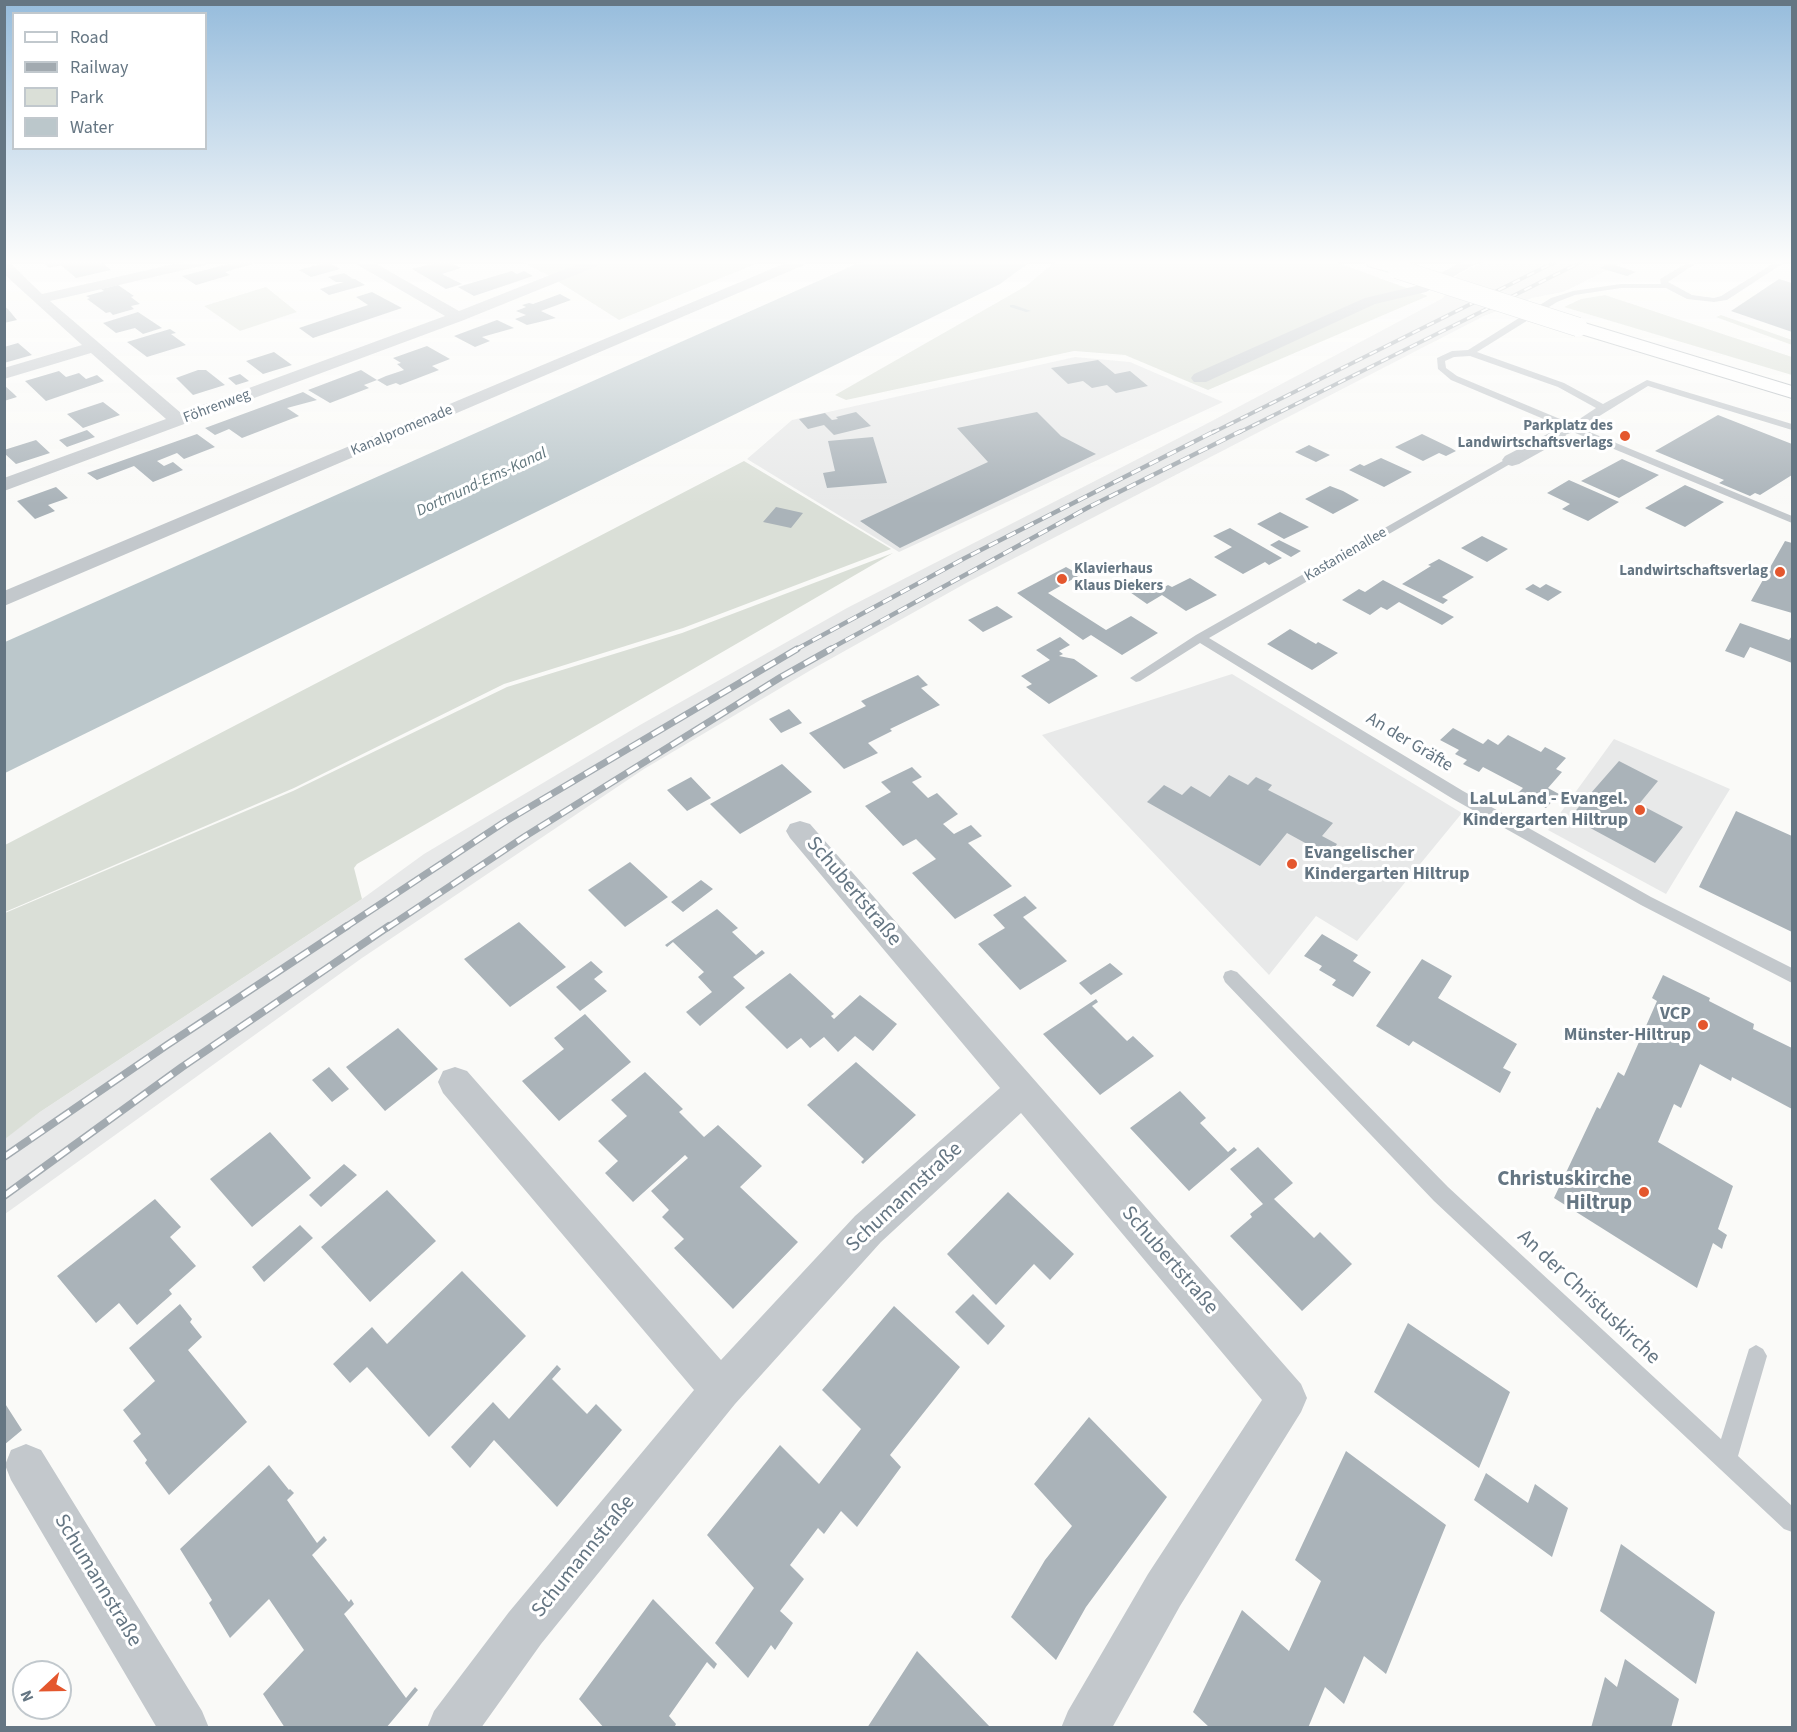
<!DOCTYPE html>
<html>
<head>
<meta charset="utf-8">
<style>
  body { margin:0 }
  #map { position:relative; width:1797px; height:1732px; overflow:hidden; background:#fafaf8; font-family:"Source Sans 3",sans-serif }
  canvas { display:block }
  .frame { position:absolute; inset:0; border:6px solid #657683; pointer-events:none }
  .legend { position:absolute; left:12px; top:12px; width:195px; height:138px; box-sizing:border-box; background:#fff; border:2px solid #c1c8cd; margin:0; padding:8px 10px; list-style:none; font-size:18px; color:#657683 }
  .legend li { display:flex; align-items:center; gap:12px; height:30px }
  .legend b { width:30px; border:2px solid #c1c8cd }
  .north { position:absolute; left:12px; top:1660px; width:60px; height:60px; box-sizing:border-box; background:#fff; border:2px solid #c1c8cd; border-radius:50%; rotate:248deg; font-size:16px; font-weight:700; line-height:24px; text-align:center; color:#657683 }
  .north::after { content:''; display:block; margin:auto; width:21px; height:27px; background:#e4572e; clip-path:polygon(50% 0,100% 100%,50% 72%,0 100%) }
</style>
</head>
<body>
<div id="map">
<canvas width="1797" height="1732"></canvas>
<div class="frame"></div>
<ul class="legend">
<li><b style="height:8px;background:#fff"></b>Road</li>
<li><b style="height:8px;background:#a2aab0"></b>Railway</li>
<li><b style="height:16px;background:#dadfd7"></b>Park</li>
<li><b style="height:16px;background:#bbc7cb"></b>Water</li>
</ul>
<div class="north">N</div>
</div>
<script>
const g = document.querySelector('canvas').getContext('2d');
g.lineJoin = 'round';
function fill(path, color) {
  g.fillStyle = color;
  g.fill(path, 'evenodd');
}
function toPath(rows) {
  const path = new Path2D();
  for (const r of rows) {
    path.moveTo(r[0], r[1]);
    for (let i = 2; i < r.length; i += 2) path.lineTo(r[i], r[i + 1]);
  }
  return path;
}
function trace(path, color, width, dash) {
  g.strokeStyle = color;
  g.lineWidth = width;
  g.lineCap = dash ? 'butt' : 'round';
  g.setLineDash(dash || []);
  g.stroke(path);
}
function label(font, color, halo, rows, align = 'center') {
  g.font = font + ' "Source Sans 3",sans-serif';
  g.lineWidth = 6;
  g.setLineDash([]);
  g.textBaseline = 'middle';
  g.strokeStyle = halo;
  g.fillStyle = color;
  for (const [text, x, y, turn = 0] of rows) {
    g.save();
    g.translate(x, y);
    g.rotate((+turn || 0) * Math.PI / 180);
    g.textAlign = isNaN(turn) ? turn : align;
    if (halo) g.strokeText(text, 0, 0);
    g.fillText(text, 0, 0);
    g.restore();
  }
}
const built = toPath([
  [1484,262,1624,262,1563,292,1532,298,1484,316,968,582,816,667,644,769,362,958,5,1214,4,1139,40,1112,362,899,424,854,640,725,847,608,1210,422,1443,298,1457,275],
  [1075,357,1130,362,1223,402,899,552,747,459,792,420],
  [1232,674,1462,813,1357,941,1316,916,1269,975,1042,735],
  [1614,739,1730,789,1666,894,1548,830]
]);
const green = toPath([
  [522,262,760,262,619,320,548,275],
  [1055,262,1336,262,1428,296,1208,390,1125,355,1074,351,846,400,835,395,1026,286],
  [266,287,297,312,240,331,204,306],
  [1605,295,1792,357,1792,375,1564,307,1581,299],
  [1721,315,1792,340,1792,345,1716,317],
  [744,461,891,549,683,628,504,684,294,788,5,912,5,845],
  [893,553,357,864,354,868,362,899,40,1112,5,1139,5,913,293,791,507,687,682,633]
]);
const water = toPath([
  [861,262,1030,262,1000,284,5,773,5,642]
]);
const stream = toPath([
  [1010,305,1014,305,1031,311,1026,312,1010,307,1010,305]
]);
const building = toPath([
  [43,262,101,262,111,270,76,278,61,265,49,268],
  [237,262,259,262,225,272,230,275,196,285,182,276],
  [328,262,340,269,311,277,299,270],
  [439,262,449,262,461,268,442,274,462,284,446,289,412,269],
  [1609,263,1636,272,1627,276,1600,268],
  [512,271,517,274,524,271,533,276,474,296,458,287],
  [344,273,352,278,350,278,355,279,365,285,329,295,320,289,344,282,336,282,328,277],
  [1779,279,1792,283,1792,332,1731,311],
  [118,285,134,296,131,297,140,304,131,306,134,309,113,315,110,312,106,313,87,299,90,298,86,296,104,291,101,289],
  [372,292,402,308,313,338,299,328,368,305,356,297],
  [560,294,571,300,541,311,556,318,527,325,515,319,526,315,516,311,526,307,522,305,529,303,533,304],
  [4,306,8,309,17,320,4,323],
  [138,312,162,328,143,334,135,328,116,333,103,323],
  [497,320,514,328,482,337,490,341,475,347,454,336],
  [170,329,176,333,171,334,186,345,147,357,127,342],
  [18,343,32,355,4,363,4,347],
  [427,346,450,359,432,366,439,370,400,385,396,383,387,386,377,380,364,385,369,388,330,403,308,390,361,370,377,380,386,376,404,370,397,364,401,363,393,358],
  [274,352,292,365,263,374,246,361],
  [1098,360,1115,374,1130,371,1148,386,1116,393,1107,385,1092,388,1083,381,1068,384,1051,368],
  [198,370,206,370,225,385,193,395,176,378],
  [59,371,66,377,79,373,86,379,97,375,104,381,46,401,25,381],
  [240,374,249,381,236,385,228,378],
  [4,385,14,394,17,397,4,401],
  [303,392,317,400,287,408,299,416,242,438,229,429,215,435,205,428],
  [103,402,120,415,83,428,67,414],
  [856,412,871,426,834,435,824,425,808,429,799,419,825,413,832,420,838,419,836,417],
  [1037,412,1061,436,1096,454,900,548,860,521,988,462,957,428],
  [1718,415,1792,444,1792,475,1760,495,1755,493,1750,496,1719,483,1724,480,1655,451],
  [87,430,95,437,67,447,59,440],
  [197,434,215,447,184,459,177,453,157,461,164,466,173,462,183,470,153,482,134,466,97,480,87,473],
  [1422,434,1451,448,1456,451,1446,456,1439,453,1423,461,1395,447],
  [873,437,887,483,827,488,823,473,835,471,828,441],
  [36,440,50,453,16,464,4,453,4,450],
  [1309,445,1330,455,1316,462,1295,452],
  [1381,458,1412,472,1384,487,1349,470,1360,464,1364,466],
  [1622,459,1659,475,1619,498,1581,481],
  [1569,480,1619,502,1588,521,1562,509,1570,504,1547,493],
  [1685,485,1724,502,1685,527,1645,508],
  [1330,486,1343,491,1359,500,1333,514,1305,499],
  [56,487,68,498,48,505,55,511,35,519,17,501],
  [776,507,803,513,791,528,763,522],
  [1280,512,1309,527,1284,539,1257,524],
  [1230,528,1263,547,1282,558,1269,565,1265,562,1243,574,1214,557,1232,547,1213,536],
  [1482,536,1508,549,1487,562,1461,548],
  [1279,540,1301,551,1291,557,1270,545],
  [1785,541,1792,543,1792,613,1751,601],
  [1439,559,1474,577,1442,597,1448,600,1443,604,1402,584,1431,566,1428,565],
  [1066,567,1080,575,1048,593,1106,630,1131,616,1158,633,1122,655,1091,635,1083,640,1017,593],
  [1190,578,1217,595,1186,611,1162,595,1147,604,1127,590,1141,583,1156,592,1168,585,1172,587],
  [1383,580,1454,617,1442,625,1399,602,1387,610,1381,607,1370,615,1342,600,1359,589,1365,592],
  [1533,584,1540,588,1546,584,1562,592,1548,601,1525,589],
  [997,606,1013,617,983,632,968,620],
  [1740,623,1789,640,1792,636,1792,663,1750,647,1744,658,1725,651],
  [1290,629,1316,644,1318,642,1338,653,1312,670,1267,644],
  [1060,637,1070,645,1059,651,1063,654,1059,656,1074,659,1098,676,1049,704,1026,687,1032,684,1021,676,1050,660,1036,650],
  [918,675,928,685,921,688,940,705,890,729,892,731,868,743,878,753,844,769,809,733,866,706,861,701],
  [789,709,802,723,781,733,769,719],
  [1453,728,1483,744,1488,739,1498,745,1508,735,1541,752,1545,747,1566,758,1556,769,1562,772,1548,788,1559,794,1546,808,1518,793,1523,788,1483,767,1479,772,1463,764,1467,760,1455,754,1459,750,1440,740],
  [1619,761,1658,781,1639,804,1683,827,1655,863,1570,817],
  [782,764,812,792,740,834,710,804],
  [912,767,922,777,912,782,928,798,937,793,958,814,943,824,954,834,971,825,982,836,968,843,1012,886,955,919,912,873,936,859,916,839,903,846,865,806,891,792,881,782],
  [1229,775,1248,785,1256,777,1272,785,1268,790,1333,823,1322,836,1337,844,1329,856,1287,833,1260,866,1147,802,1164,785,1182,795,1191,786,1210,797],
  [691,777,711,798,687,811,667,790],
  [1736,811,1792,836,1792,932,1699,887],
  [630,862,668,897,625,927,588,890],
  [701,880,713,889,683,912,671,902],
  [1025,896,1037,908,1023,917,1067,961,1020,990,978,944,1005,928,993,915],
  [717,909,738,928,732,932,756,955,762,950,765,953,733,977,745,988,700,1026,686,1012,712,992,698,977,704,972,673,942,667,947,665,945],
  [519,922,566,967,510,1007,464,959],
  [1322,934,1358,955,1353,961,1371,972,1353,997,1332,985,1336,980,1319,970,1322,966,1304,956],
  [1422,959,1452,976,1438,998,1517,1044,1503,1068,1511,1072,1500,1093,1413,1041,1409,1046,1376,1026],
  [591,961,603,972,594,979,607,991,580,1011,556,987],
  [1110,963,1123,974,1091,995,1079,983],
  [790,973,834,1014,831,1016,834,1019,860,995,897,1024,873,1051,855,1036,838,1052,824,1037,810,1048,801,1038,787,1049,745,1007],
  [1663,975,1710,998,1709,1001,1754,1024,1753,1029,1792,1048,1792,1109,1732,1077,1731,1081,1700,1064,1681,1108,1674,1104,1658,1142,1733,1186,1718,1229,1727,1235,1724,1242,1722,1249,1713,1243,1697,1288,1554,1198,1597,1107,1600,1109,1618,1072,1624,1076,1657,1001,1652,998],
  [1096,999,1098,1002,1092,1006,1127,1041,1133,1036,1154,1056,1100,1095,1043,1034],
  [585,1014,631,1062,559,1121,522,1081,564,1049,554,1038],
  [398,1028,438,1069,385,1111,346,1067],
  [856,1062,916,1115,863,1164,861,1162,864,1159,807,1105],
  [329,1067,349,1089,332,1102,312,1080],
  [645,1072,683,1109,679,1112,704,1137,718,1125,762,1166,740,1187,798,1242,733,1309,674,1248,684,1239,662,1217,669,1210,651,1191,688,1158,685,1155,633,1202,605,1173,618,1161,598,1141,627,1116,611,1100],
  [1180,1091,1206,1118,1200,1123,1228,1152,1234,1147,1237,1150,1189,1191,1130,1128],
  [270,1132,311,1178,252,1227,210,1179],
  [1258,1147,1293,1183,1274,1199,1314,1238,1320,1232,1352,1264,1302,1311,1230,1236,1252,1217,1250,1214,1263,1204,1230,1169],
  [344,1164,357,1175,321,1207,309,1195],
  [387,1190,436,1241,370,1302,321,1247],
  [1008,1192,1074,1254,1050,1280,1034,1264,996,1305,947,1254],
  [155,1199,181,1227,170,1237,196,1266,169,1290,172,1294,137,1325,119,1303,96,1323,57,1276],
  [300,1225,313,1238,264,1282,252,1267],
  [462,1271,526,1336,429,1437,367,1367,350,1383,333,1364,372,1327,387,1344],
  [973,1294,1005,1326,988,1345,955,1312],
  [180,1304,192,1319,190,1322,202,1337,188,1350,247,1422,169,1495,145,1463,147,1460,133,1441,141,1434,123,1410,155,1381,129,1348],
  [894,1306,960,1367,890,1455,901,1467,857,1527,841,1511,824,1534,818,1528,790,1565,804,1579,780,1611,793,1623,775,1650,771,1645,748,1678,715,1643,754,1588,707,1535,780,1445,819,1484,861,1429,822,1390],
  [1408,1323,1510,1392,1479,1468,1374,1392],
  [557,1365,561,1369,552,1379,587,1414,596,1404,622,1430,557,1507,494,1440,470,1468,451,1447,493,1402,509,1419],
  [4,1402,22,1430,4,1445],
  [1089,1417,1167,1497,1086,1607,1056,1660,1011,1617,1045,1560,1072,1526,1034,1484],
  [1346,1451,1446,1525,1386,1674,1364,1656,1344,1704,1325,1687,1308,1728,1210,1728,1193,1712,1242,1610,1289,1651,1321,1581,1295,1560],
  [269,1465,289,1490,290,1489,294,1493,287,1500,317,1543,324,1536,327,1540,312,1555,349,1602,351,1599,354,1604,344,1614,406,1698,415,1687,418,1690,386,1728,285,1728,263,1694,304,1650,269,1599,230,1638,209,1603,212,1600,180,1549],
  [1486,1473,1528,1503,1535,1484,1568,1508,1552,1557,1474,1500],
  [1621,1544,1715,1612,1696,1684,1600,1611],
  [653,1599,717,1664,714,1669,707,1662,669,1716,676,1724,674,1728,604,1728,579,1699],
  [917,1651,991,1728,867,1728],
  [1625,1659,1679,1699,1671,1728,1591,1728,1605,1677,1617,1687]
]);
const lane = toPath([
  [1689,262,1698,262,1668,282,1692,295,1714,298,1721,296,1776,262,1785,262,1727,300,1714,302,1687,299,1666,288,1621,288,1575,295,1557,302,1477,352,1564,383,1603,404,1647,380,1792,424,1792,430,1648,386,1580,428,1792,516,1792,523,1573,432,1560,437,1554,437,1554,433,1565,428,1451,380,1438,369,1437,358,1452,351,1468,350,1551,298,1573,291,1621,284,1661,284,1660,279,1689,262],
  [1470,356,1558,387,1596,408,1572,424,1457,376,1446,368,1445,361,1454,357,1470,356],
  [1508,458,1517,460,1209,638,1463,791,1651,897,1792,968,1792,983,1641,905,1453,799,1200,643,1140,681,1136,682,1130,678,1196,635,1508,458],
  [1231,970,1237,972,1448,1187,1721,1439,1749,1349,1756,1345,1763,1349,1767,1356,1738,1456,1792,1506,1792,1532,1784,1529,1434,1201,1225,982,1223,977,1225,972,1231,970]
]);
const street = toPath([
  [4,262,9,262,42,294,183,262,207,262,205,265,50,301,181,413,445,316,358,265,356,262,373,262,459,311,583,262,602,262,600,265,464,320,4,491,4,478,166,419,91,353,4,379,4,368,82,345,4,274,4,262],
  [788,262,806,262,804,265,4,606,4,591,788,262],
  [1462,262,1479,262,1426,292,1375,304,1206,382,1194,382,1191,378,1194,374,1365,298,1416,286,1462,262],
  [1557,429,1564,431,1566,435,1564,439,1519,464,1512,466,1505,464,1502,460,1505,456,1557,429],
  [800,821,810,824,1301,1384,1307,1398,1301,1412,1180,1606,1112,1728,1061,1728,1068,1711,1148,1574,1262,1400,1021,1113,881,1242,735,1404,541,1644,481,1728,427,1728,434,1711,509,1612,694,1390,443,1093,438,1082,443,1071,455,1067,467,1071,721,1360,855,1216,1000,1088,790,838,786,831,790,824,800,821],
  [26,1444,41,1450,202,1711,209,1728,157,1728,11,1480,5,1465,11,1450,26,1444]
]);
const secondary = toPath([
  [1366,262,1390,262,1403,265,1405,269,1403,273,1397,274,1368,266,1366,262],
  [1578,321,1792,386,1792,398,1571,331,1569,327,1571,323,1578,321]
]);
const railFar3 = toPath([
  [1212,433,1555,262],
  [1238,433,1581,262]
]);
const railFar2 = toPath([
  [795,650,965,558,1215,431],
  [828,650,1089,507,1241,431]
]);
const railFar1 = toPath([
  [344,928,506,821,797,649],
  [387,928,524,837,781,677,831,649]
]);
const rail = toPath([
  [4,1157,167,1045,347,926],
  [4,1196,182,1067,389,926]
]);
const secondaryBridge = toPath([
  [1397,269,1578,327]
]);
const markers = [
  [1625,436,6,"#e4572e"],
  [1780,572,6,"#e4572e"],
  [1062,579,6,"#e4572e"],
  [1640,810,6,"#e4572e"],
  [1292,864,6,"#e4572e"],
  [1703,1025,6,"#e4572e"],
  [1644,1192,6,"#e4572e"]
];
const farStreetnames = [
  ["Föhrenweg",217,407,-21],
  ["Kanalpromenade",402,431,-23],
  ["Kastanienallee",1346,555,-30]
];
const farPoinames = [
  ["Parkplatz des",1613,427],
  ["Landwirtschaftsverlags",1613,444],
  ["Klavierhaus",1074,570,"left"],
  ["Klaus Diekers",1074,587,"left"],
  ["Landwirtschaftsverlag",1768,572]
];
const farWaternames = [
  ["Dortmund-Ems-Kanal",482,483,-25]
];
const streetNames = [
  ["An der Gräfte",1409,743,31]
];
const poiNames = [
  ["LaLuLand - Evangel.",1628,800],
  ["Kindergarten Hiltrup",1628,821],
  ["Evangelischer",1304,854,"left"],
  ["Kindergarten Hiltrup",1304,875,"left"],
  ["VCP",1691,1015],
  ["Münster-Hiltrup",1691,1036]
];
const nearStreetnames = [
  ["Schubertstraße",853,892,50],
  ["Schumannstraße",905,1198,-43],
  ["Schubertstraße",1169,1261,49],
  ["An der Christuskirche",1588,1298,43],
  ["Schumannstraße",584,1557,-51],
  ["Schumannstraße",97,1581,59]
];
const nearPoinames = [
  ["Christuskirche",1632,1180],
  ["Hiltrup",1632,1204]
];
fill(built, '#e8e9e9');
fill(green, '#dadfd7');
fill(water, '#bbc7cb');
fill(stream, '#bbc7cb');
fill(building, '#aab3b9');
trace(secondary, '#b3babf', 2);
fill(lane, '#c3c8cc');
fill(street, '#c3c8cc');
fill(secondary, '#fff');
trace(railFar3, '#a2aab0', 4);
trace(railFar2, '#a2aab0', 4.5);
trace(railFar1, '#a2aab0', 7);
trace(rail, '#a2aab0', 8);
trace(railFar3, '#fff', 2, [8]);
trace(railFar2, '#fff', 3, [10]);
trace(railFar1, '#fff', 4.5, [13]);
trace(rail, '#fff', 5, [16]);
trace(secondaryBridge, '#b3babf', 20, []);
trace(secondaryBridge, '#fff', 19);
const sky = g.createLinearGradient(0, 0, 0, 504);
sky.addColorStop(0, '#96bcdc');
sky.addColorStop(0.52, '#fdfdfc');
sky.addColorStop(1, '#fdfdfc00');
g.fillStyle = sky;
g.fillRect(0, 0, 1797, 504);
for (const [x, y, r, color] of markers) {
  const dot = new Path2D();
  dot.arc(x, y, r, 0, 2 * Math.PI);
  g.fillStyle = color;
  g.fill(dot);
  trace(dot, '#fff', 2);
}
label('15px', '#657683', '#fff', farStreetnames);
label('bold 15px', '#657683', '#fff', farPoinames, 'right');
label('italic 16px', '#60757c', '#fff', farWaternames);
label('18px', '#657683', '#fff', streetNames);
label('bold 18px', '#657683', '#fff', poiNames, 'right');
label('21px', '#657683', '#fff', nearStreetnames);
label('bold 21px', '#657683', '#fff', nearPoinames, 'right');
</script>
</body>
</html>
